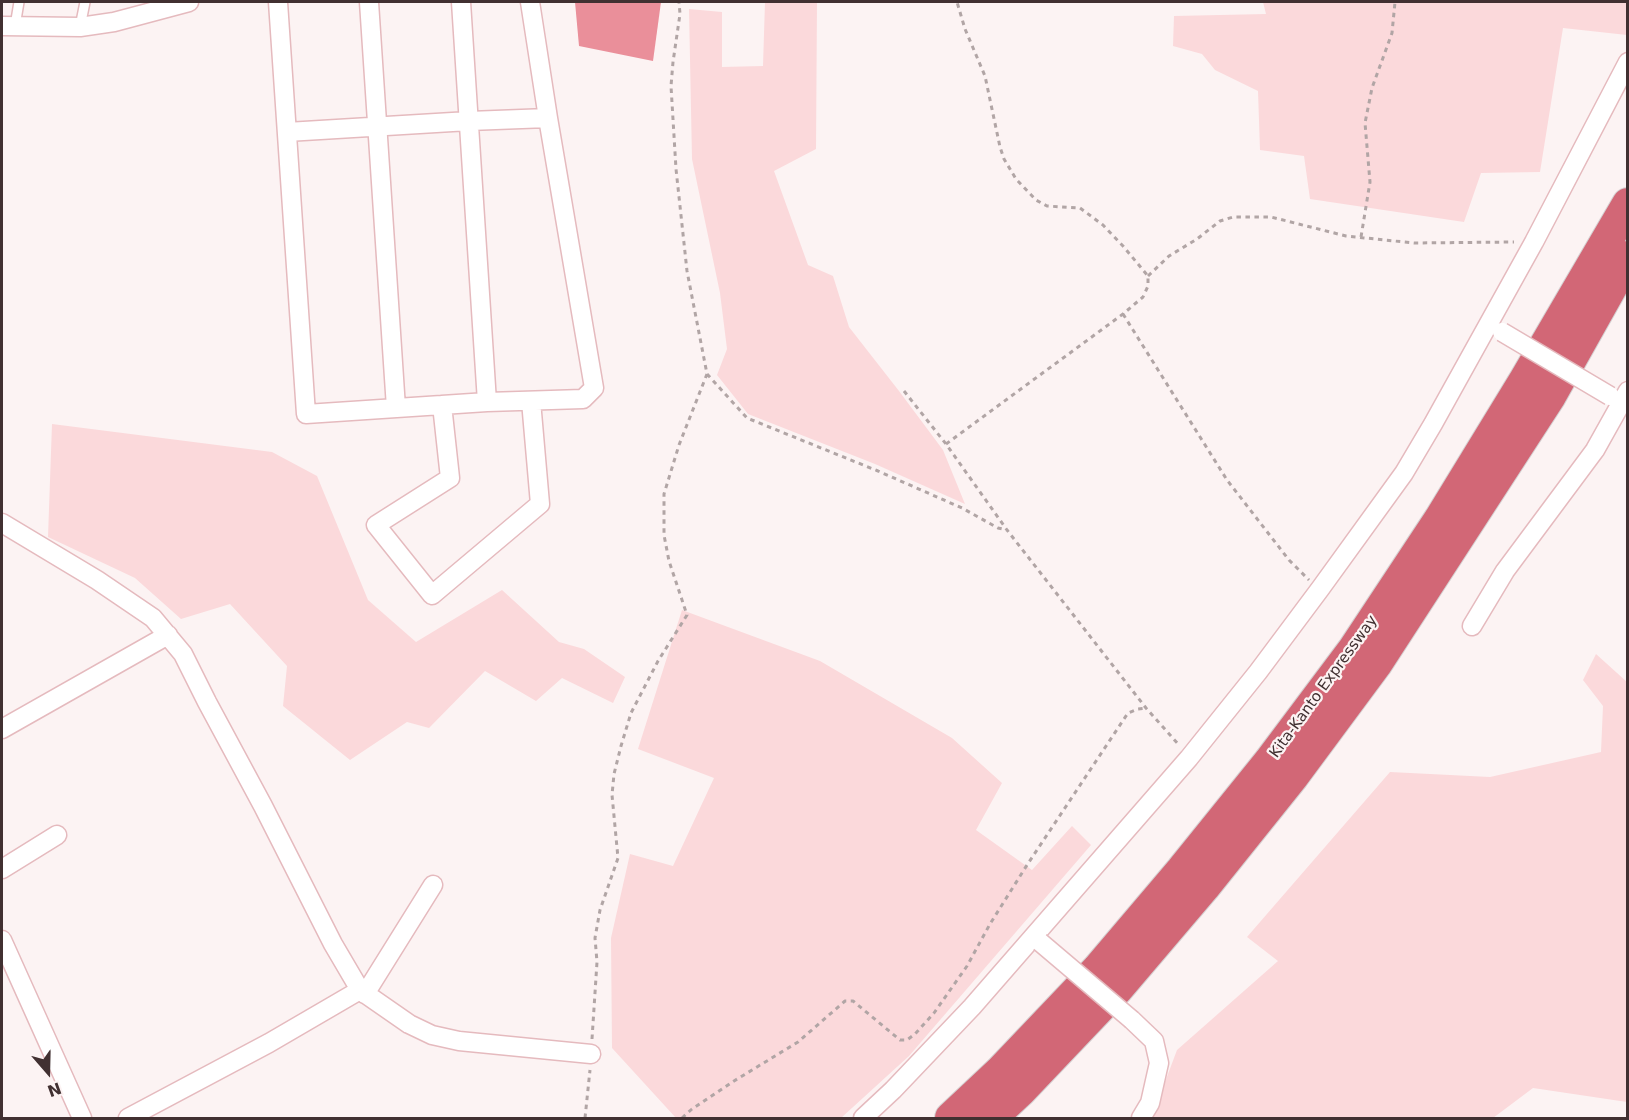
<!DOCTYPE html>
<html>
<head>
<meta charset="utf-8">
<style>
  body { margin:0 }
  #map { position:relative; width:1629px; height:1120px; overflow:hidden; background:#fcf3f3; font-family:"DejaVu Sans",sans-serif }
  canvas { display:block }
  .frame { position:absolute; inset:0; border:3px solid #413031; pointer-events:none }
  .north { position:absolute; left:18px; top:1042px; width:60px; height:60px; -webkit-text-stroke:4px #fcf3f3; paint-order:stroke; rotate:160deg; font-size:16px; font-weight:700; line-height:24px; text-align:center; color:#413031 }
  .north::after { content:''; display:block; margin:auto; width:21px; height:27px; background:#413031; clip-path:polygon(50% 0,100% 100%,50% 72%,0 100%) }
</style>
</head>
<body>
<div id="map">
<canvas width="1629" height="1120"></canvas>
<div class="frame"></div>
<div class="north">N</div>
</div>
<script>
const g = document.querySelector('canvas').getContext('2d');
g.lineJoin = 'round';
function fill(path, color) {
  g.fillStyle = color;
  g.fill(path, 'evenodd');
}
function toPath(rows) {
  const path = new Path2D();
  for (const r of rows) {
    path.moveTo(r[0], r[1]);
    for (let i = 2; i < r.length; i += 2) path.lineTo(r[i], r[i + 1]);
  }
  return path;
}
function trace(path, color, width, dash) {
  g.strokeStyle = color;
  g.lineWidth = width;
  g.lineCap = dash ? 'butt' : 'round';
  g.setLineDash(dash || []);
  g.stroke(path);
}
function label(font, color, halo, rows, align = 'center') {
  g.font = font + ' "DejaVu Sans",sans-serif';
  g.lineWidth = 4.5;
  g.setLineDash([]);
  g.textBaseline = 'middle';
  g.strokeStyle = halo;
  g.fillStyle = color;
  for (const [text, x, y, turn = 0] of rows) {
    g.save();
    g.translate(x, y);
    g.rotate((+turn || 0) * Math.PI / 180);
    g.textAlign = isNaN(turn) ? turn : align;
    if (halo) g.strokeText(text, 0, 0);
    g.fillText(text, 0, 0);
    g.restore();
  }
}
const green = toPath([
  [765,2,817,2,816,149,774,171,808,265,833,276,849,327,899,391,943,450,965,504,875,464,748,414,717,375,727,349,720,293,692,159,689,9,722,12,722,67,763,66],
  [1263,2,1627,2,1627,35,1563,28,1540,172,1481,173,1464,222,1310,199,1304,156,1260,150,1258,91,1215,70,1202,54,1173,46,1174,16,1266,14],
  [52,424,272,452,317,476,368,600,416,642,502,590,559,642,584,649,625,677,613,703,562,678,536,701,485,671,429,728,407,722,350,760,283,706,287,666,230,604,181,619,135,578,48,537],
  [682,610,820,661,952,738,1002,783,976,830,1032,870,1072,826,1091,845,909,1056,841,1118,676,1118,612,1048,611,938,630,854,673,866,714,778,638,749],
  [1596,654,1627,682,1627,1102,1533,1088,1493,1118,1148,1118,1156,1106,1177,1050,1278,961,1247,937,1390,772,1490,777,1601,752,1603,706,1583,680]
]);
const water = toPath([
  [575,2,661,2,653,61,579,46]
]);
const path = toPath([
  [1361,237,1370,182,1365,123,1372,88,1392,33,1395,2],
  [1148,276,1169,256,1197,239,1220,221,1233,217,1271,217,1346,236,1414,243,1514,242],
  [1123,314,1227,480,1289,560,1309,580],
  [707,374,747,418,878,471,962,508,998,528,1007,530],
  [904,391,946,444,1007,530,1146,708,1179,745],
  [946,444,1123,314,1143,297,1148,286,1148,276,1123,246,1103,225,1080,208,1047,206,1036,200,1016,179,1004,159,1000,147,985,76,965,29,957,2],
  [592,1039,597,962,595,938,600,910,618,858,612,795,614,774,621,746,631,713,658,661,687,615,669,561,664,535,664,494,679,445,707,374,687,271,676,169,671,86,673,62,680,14,679,2],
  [585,1118,590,1070],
  [682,1118,692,1109,734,1081,798,1042,845,1001,853,1001,900,1040,907,1040,915,1034,934,1013,967,966,990,924,1027,865,1128,713,1138,709,1146,708]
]);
const service = toPath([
  [15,26,19,2],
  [80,27,85,2]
]);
const minor = toPath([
  [278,2,306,414,487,402,583,399,594,388,548,118,530,2],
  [369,2,396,408],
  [461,2,487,402],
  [2,26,80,27,114,22,189,2],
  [287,132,469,121,548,118],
  [442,405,450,478,376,525,432,595,540,504,531,401],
  [2,523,97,580,153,618,183,654,207,702,263,806,333,944,360,990,409,1024,432,1035,459,1041,591,1054],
  [1472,626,1505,571,1595,450,1628,391],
  [2,729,168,635],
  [2,869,57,835],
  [2,940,82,1118],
  [365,994,433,885],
  [1132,1020,1154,1041,1159,1063,1150,1103,1141,1118],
  [128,1118,269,1043,360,990],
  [863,1118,893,1090,972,1007,1189,758,1258,672,1320,589,1404,473,1433,424,1534,242,1628,62]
]);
const motorway = toPath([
  [951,1118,1000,1072,1098,969,1182,870,1270,761,1354,649,1440,519,1525,380,1628,204],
  [991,1118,1021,1090,1118,988,1204,887,1293,776,1376,664,1550,396,1628,257]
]);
const minorBridge = toPath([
  [1502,332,1610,396],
  [1040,942,1132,1020]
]);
const streetNames = [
  ["Kita-Kanto Expressway",1324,687,-54]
];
fill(green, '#fbd9db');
fill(water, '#ea8f9a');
trace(service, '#e5babe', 12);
trace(minor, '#e5babe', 21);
trace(motorway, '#d5d1d2', 34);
trace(path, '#b1a5a5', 3, [4.5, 4.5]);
trace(service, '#fff', 9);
trace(minor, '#fff', 18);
trace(motorway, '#d26776', 32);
trace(minorBridge, '#e5babe', 21, []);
trace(minorBridge, '#fff', 18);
label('15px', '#413031', '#fcf3f3', streetNames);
</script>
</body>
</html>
